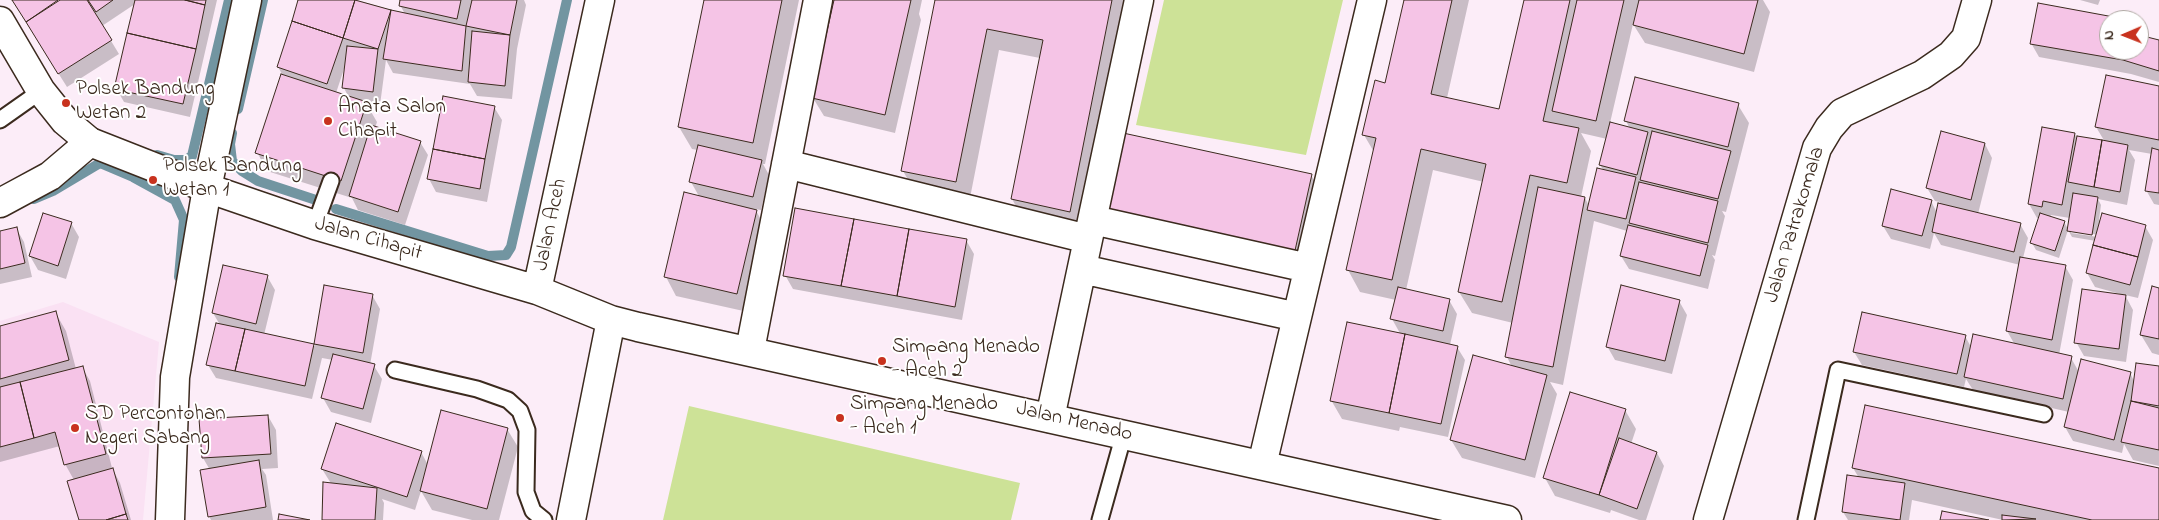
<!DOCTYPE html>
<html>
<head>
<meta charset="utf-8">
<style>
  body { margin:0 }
  #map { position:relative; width:2159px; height:520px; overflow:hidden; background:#fcedf8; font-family:"Indie Flower",sans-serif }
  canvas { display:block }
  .north { position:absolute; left:2099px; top:10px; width:50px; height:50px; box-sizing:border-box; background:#fff; border:1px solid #b1aaa5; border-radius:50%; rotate:269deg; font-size:14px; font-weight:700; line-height:20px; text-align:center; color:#3b2a1e }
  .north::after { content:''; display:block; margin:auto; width:18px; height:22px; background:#c8321e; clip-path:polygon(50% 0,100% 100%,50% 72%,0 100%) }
</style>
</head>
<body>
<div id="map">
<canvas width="2159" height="520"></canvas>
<div class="north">N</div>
</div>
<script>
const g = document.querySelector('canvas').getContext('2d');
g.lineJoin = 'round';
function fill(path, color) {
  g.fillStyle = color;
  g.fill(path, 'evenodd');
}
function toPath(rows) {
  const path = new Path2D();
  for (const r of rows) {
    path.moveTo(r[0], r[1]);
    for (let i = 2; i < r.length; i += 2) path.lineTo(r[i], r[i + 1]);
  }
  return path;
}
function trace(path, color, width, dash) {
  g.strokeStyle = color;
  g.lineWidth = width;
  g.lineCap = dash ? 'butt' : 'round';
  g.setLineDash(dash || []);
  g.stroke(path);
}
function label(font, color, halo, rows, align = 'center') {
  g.font = font + ' "Indie Flower",sans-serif';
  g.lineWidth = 4;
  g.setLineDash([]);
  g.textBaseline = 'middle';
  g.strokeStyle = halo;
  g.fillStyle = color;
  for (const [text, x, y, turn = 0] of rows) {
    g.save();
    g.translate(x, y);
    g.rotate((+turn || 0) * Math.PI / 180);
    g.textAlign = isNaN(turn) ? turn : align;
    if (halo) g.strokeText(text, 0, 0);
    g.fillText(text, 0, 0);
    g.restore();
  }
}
const built = toPath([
  [63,302,159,342,143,520,0,520,0,321]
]);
const green = toPath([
  [1164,0,1343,0,1306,155,1136,125],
  [689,406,1020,483,1011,520,663,520]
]);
const shadow = toPath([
  [12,0,57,0,52,4,53,6,62,0,217,0,190,117,124,102,116,88,135,4,102,26,119,54,67,87],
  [299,0,357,0,405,14,400,5,401,0,524,0,526,5,517,49,512,99,477,96,470,84,393,73,386,60,380,105,366,103,377,122,375,128,420,142,428,155,405,225,358,210,352,198,267,171,257,152,282,74,278,67],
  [345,66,344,88,349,98,336,93],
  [706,0,799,0,765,164,763,164,769,175,761,210,755,209,767,230,748,312,676,296,666,277,700,198,691,182,698,150,692,149,679,127],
  [835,0,922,0,919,14,921,20,895,133,824,116,813,98],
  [937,0,1129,0,1082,233,1024,221,1012,199,1040,58,999,50,969,203,915,192,903,171],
  [1405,0,1469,0,1447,98,1500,111,1525,0,1763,0,1770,12,1754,72,1645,43,1633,24,1610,123,1630,129,1626,121,1738,105,1749,123,1726,212,1722,211,1725,216,1715,256,1712,255,1715,260,1708,289,1629,269,1621,256,1627,231,1594,221,1563,385,1550,382,1557,394,1535,478,1462,458,1451,440,1512,367,1507,357,1513,323,1472,313,1459,292,1484,182,1433,170,1406,290,1449,300,1457,314,1450,345,1457,347,1465,360,1448,437,1400,427,1399,431,1342,419,1331,400,1401,335,1392,319,1396,300,1360,292,1348,270,1374,152,1364,135,1386,84],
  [1581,133,1607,139,1600,165,1604,171,1589,206,1585,198,1581,197,1591,151],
  [2080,0,2100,0,2098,5],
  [2039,4,2125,20,2109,20,2109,50,2139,50,2139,36,2159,42,2159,82,2131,74,2039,57,2031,43],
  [2159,88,2159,205,2154,204,2146,190,2152,154,2129,150,2135,160,2127,205,2098,199,2101,205,2099,220,2145,226,2153,240,2138,298,2125,295,2133,310,2126,362,2084,356,2076,342,2120,294,2095,287,2087,273,2096,241,2072,237,2068,230,2059,258,2036,250,2032,243,2040,218,2037,218,2029,204,2075,134,2076,137,2105,142,2096,127],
  [2051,215,2070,218,2068,229,2064,222,2050,218],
  [2071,230,2099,235,2098,237,2071,233],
  [494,107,502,120,487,202,436,192,429,179],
  [1124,135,1311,175,1324,197,1306,276],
  [1985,144,1992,158,1978,214,2020,224,2028,238,2023,258,2065,266,2073,280,2059,355,2071,358,2079,372,2130,373,2134,381,2159,367,2159,466,2133,460,2124,444,2122,453,2073,441,2065,427,2069,412,1973,390,1966,379,1964,387,1862,365,1854,352,1965,336,1971,347,2015,345,2007,331,2020,265,1941,245,1934,233,1930,249,1891,239,1883,226,1931,201,1937,213,1940,202,1935,201,1927,188],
  [71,223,79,237,66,279,38,270,30,256],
  [16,228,24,242,32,277,0,284,0,232],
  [966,240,974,254,962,320,793,289,785,275],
  [267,276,275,290,264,335,315,346,325,287,372,295,380,309,370,365,374,366,382,379,371,423,331,412,323,398,333,360,322,358,312,399,216,378,208,365,220,325,213,313],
  [2159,289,2159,355,2152,353,2141,335],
  [1679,301,1687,315,1672,374,1615,360,1607,346],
  [55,312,66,331,76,369,82,367,90,381,112,468,120,483,131,520,80,520,74,480,65,464,60,446,0,462,0,328],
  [1625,410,1636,429,1631,444,1657,453,1664,466,1646,520,1639,520,1611,510,1610,513,1555,496,1545,478],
  [268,416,276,430,278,468,262,469,266,475,273,520,211,520,209,516,210,470,203,458],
  [507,429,518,447,499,520,472,520,432,510,421,491,415,510,382,499,384,503,383,520,323,520,332,485,322,469,421,452,428,465],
  [1853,468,2159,470,2159,520,2003,520,1912,500,1909,520,1848,520,1843,512,1859,478]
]);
const stream = toPath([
  [238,109,263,0],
  [232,133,230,144,232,161,242,171,258,181,316,200],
  [157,155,174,160,186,160,192,156,229,0],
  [34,199,53,191,100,163,133,177,175,200,184,220,179,277],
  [336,209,488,256,506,255,511,247,567,0]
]);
const building = toPath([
  [12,0,58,0,26,22,12,0],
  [60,0,87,0,112,40,58,74,26,22,60,0],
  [88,0,113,0,96,12,88,0],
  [135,0,185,0,205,5,196,49,127,33,135,0],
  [185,0,206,0,205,5,185,0],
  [298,0,355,0,343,38,292,21,298,0],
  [355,0,391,10,378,49,343,38,355,0],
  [400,0,461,0,457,19,399,6,400,0],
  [472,0,517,0,510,35,466,26,472,0],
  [704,0,782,0,753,143,678,127,704,0],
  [834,0,911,0,885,115,812,98,834,0],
  [935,0,1112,0,1070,212,1011,199,1043,40,987,29,956,182,901,171,935,0],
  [1404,0,1452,0,1431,94,1499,109,1524,0,1570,0,1543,121,1579,128,1567,183,1530,175,1502,302,1458,292,1486,164,1421,149,1392,280,1346,270,1376,138,1362,135,1375,80,1385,83,1404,0],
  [1577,0,1624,0,1596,121,1552,111,1577,0],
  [1639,0,1758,0,1744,54,1633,25,1639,0],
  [2038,3,2130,20,2109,20,2109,50,2125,50,2123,60,2030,44,2038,3],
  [391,10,466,26,462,71,383,59,391,10],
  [292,21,343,38,327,84,277,67,292,21],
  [472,31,510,35,505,86,468,82,472,31],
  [127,33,196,49,183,104,114,89,127,33],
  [2139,35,2159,40,2159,71,2123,60,2126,50,2139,50,2139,35],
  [347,46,378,49,373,92,342,88,347,46],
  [281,74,367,102,341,181,255,153,281,74],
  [2106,75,2159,86,2159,140,2095,127,2106,75],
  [1635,77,1739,103,1728,147,1624,121,1635,77],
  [443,96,495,106,485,159,433,149,443,96],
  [1610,122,1648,132,1637,175,1599,165,1610,122],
  [371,125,421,141,398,212,349,196,371,125],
  [2042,127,2075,133,2062,205,2043,201,2042,207,2028,204,2042,127],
  [1652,131,1731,151,1718,199,1640,180,1652,131],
  [1941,131,1985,143,1971,200,1926,188,1941,131],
  [1123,133,1312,174,1294,255,1106,214,1123,133],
  [2077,136,2102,140,2094,187,2068,182,2077,136],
  [2102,140,2128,145,2120,192,2094,187,2102,140],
  [698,145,762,160,753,197,689,182,698,145],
  [2152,148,2159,150,2159,193,2145,191,2152,148],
  [433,149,485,159,480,189,427,179,433,149],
  [1597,168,1636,177,1626,219,1587,210,1597,168],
  [1639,182,1718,201,1708,243,1629,223,1639,182],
  [1538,187,1585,197,1553,367,1505,357,1538,187],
  [1891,189,1932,200,1922,236,1882,226,1891,189],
  [684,192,757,210,737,294,664,277,684,192],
  [2073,193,2098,197,2092,235,2067,231,2073,193],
  [1938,203,2021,223,2014,252,1932,232,1938,203],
  [795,208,854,219,841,286,783,276,795,208],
  [43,213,72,222,58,266,29,256,43,213],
  [2040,213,2065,221,2055,251,2030,243,2040,213],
  [2102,213,2146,225,2138,257,2093,245,2102,213],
  [854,219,909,229,897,296,841,286,854,219],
  [1628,225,1708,245,1700,276,1620,256,1628,225],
  [17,227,25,263,0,269,0,231,17,227],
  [909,229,967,239,955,307,897,296,909,229],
  [2093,245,2138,257,2130,285,2086,273,2093,245],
  [2020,257,2066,265,2052,340,2006,331,2020,257],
  [223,265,268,275,256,324,212,313,223,265],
  [324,285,373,294,363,353,314,344,324,285],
  [1621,285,1680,300,1665,361,1606,347,1621,285],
  [2152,286,2159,288,2159,339,2140,335,2152,286],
  [1398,287,1450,299,1443,331,1390,319,1398,287],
  [2082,289,2126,295,2119,349,2074,343,2082,289],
  [56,311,69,360,0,379,0,326,56,311],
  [1862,312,1966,335,1957,374,1853,352,1862,312],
  [1347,322,1405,334,1389,413,1330,401,1347,322],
  [216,323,245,329,235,371,206,365,216,323],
  [245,329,314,344,305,386,235,371,245,329],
  [1405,334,1458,346,1441,424,1389,413,1405,334],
  [1973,334,2072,356,2063,399,1964,377,1973,334],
  [333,354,375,364,363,409,321,398,333,354],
  [1473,355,1547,375,1525,460,1450,440,1473,355],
  [2081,359,2131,372,2114,440,2064,427,2081,359],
  [2136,363,2159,366,2159,406,2131,401,2136,363],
  [83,366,106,454,64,465,55,432,34,438,20,382,83,366],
  [20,382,34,438,0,447,0,387,20,382],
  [1570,392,1626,409,1599,495,1543,478,1570,392],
  [2131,401,2159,408,2159,450,2121,442,2131,401],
  [1865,405,2159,468,2159,520,2092,520,1852,468,1865,405],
  [441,410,508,428,487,509,420,491,441,410],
  [268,415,271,454,202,458,199,419,268,415],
  [336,423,422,451,407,497,321,469,336,423],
  [1619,438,1657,452,1637,509,1599,495,1619,438],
  [259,460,266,507,208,517,200,470,259,460],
  [113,468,126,514,106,520,79,520,67,481,113,468],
  [1847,475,1905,483,1900,520,1842,512,1847,475],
  [323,482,377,488,375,520,322,520,323,482],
  [1942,511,1989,520,1940,520,1942,511],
  [126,514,128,520,106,520,126,514],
  [279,514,310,520,278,520,279,514],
  [2002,515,2036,519,2002,520,2002,515]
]);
const lane = toPath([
  [0,120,41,91],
  [315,225,331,181],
  [395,370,477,389,508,400,520,411,527,430,526,492,533,511,544,520],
  [1100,520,1124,434],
  [1806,520,1838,370,2044,414]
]);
const street = toPath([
  [786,164,1088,239],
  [0,203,50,176,90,142],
  [1093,220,1308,268],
  [1082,269,1297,317],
  [750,350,818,0],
  [1050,418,1139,0],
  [1262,465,1372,0],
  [170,520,175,377,207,188,247,0]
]);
const secondary = toPath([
  [0,21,41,91,65,121,90,142,207,188,315,225,537,290,611,320,638,327,1507,520],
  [537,290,600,0],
  [571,520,611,320],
  [1708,520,1817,148,1829,128,1842,113,1922,75,1951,55,1966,38,1977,0]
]);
const markers = [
  [66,103,5,"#c8321e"],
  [328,121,5,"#c8321e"],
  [153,180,5,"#c8321e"],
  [882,361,5,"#c8321e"],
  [840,418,5,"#c8321e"],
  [75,428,5,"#c8321e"]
];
const poiNames = [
  ["Polsek Bandung",76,91],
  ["Wetan 2",76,115],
  ["Anata Salon",338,109],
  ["Cihapit",338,133],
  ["Polsek Bandung",163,168],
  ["Wetan 1",163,192],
  ["Simpang Menado",892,349],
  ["- Aceh 2",892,373],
  ["Simpang Menado",850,406],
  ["- Aceh 1",850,430],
  ["SD Percontohan",85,416],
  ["Negeri Sabang",85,440]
];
const streetNames = [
  ["Jalan Aceh",552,225,-78],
  ["Jalan Patrakomala",1796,225,-73],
  ["Jalan Cihapit",368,240,16],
  ["Jalan Menado",1074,423,13]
];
fill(built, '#fae1f3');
fill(green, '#cde297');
fill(shadow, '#0003');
trace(stream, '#7295a1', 10);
fill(building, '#f5c4e6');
trace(building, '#3b2a1e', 1);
trace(lane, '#3b2a1e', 19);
trace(street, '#3b2a1e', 31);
trace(secondary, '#3b2a1e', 31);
trace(lane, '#fff', 15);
trace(street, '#fff', 28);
trace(secondary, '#fff', 28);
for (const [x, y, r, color] of markers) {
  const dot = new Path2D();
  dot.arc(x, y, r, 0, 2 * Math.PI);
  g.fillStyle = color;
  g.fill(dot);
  trace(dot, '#fff', 2);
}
label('21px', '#3b2a1e', '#fff', poiNames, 'left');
label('21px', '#3b2a1e', '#fff', streetNames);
</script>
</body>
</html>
